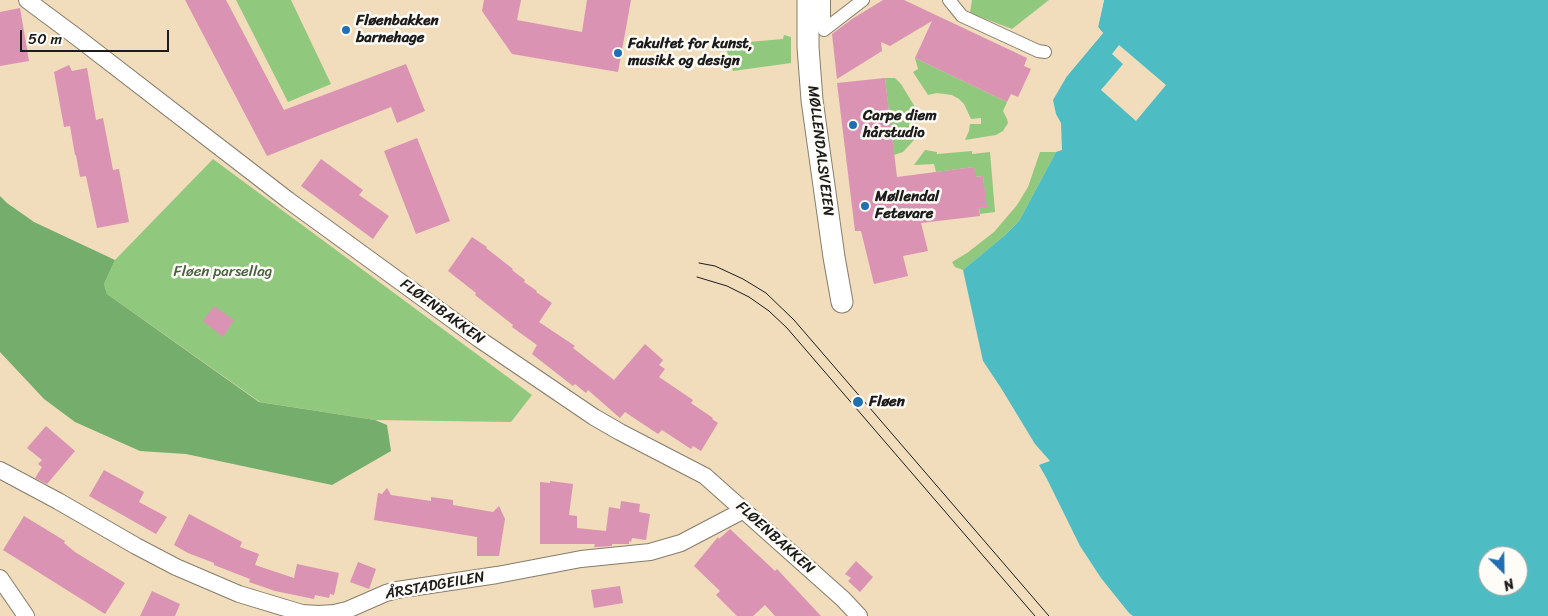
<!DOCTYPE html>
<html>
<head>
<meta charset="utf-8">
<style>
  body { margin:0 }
  #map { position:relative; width:1548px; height:616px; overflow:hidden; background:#f1dcbb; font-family:Sriracha,sans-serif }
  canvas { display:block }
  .north { position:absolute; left:1478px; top:546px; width:50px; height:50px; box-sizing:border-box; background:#fdfcf7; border:1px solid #a3a29f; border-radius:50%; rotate:157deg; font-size:14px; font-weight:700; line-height:20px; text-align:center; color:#1c1c1c }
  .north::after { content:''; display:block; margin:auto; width:18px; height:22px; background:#1f6fb2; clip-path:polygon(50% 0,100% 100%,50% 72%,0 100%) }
  .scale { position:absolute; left:20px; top:30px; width:149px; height:22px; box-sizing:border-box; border:2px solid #1c1c1c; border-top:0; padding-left:6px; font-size:15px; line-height:18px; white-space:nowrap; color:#1c1c1c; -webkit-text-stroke:4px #fdfcf7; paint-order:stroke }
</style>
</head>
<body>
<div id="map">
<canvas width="1548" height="616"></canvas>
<div class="north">N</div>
<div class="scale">50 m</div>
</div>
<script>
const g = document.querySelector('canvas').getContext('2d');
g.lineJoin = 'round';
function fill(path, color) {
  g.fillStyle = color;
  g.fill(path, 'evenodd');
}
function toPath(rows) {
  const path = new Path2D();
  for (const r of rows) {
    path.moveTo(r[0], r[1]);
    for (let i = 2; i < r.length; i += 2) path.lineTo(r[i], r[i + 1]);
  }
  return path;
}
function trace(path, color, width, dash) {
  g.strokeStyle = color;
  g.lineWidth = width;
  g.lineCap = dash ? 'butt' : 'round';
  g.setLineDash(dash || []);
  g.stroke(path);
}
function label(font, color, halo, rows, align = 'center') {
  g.font = font + ' Sriracha,sans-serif';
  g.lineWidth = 5;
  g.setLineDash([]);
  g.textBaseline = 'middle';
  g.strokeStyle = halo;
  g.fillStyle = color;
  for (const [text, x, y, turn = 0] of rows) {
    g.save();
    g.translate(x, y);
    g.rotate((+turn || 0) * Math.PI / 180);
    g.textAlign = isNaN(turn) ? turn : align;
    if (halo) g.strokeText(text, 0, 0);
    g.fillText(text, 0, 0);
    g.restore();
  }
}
const green = toPath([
  [236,0,291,0,331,84,288,102],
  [972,0,1049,0,1012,29,970,13],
  [784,35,791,37,791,63,733,71,725,44,783,39],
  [915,58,1007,102,1003,111,1007,119,1008,123,1003,131,996,135,965,140,969,131,970,124,981,124,981,118,971,119,964,104,959,99,952,95,937,93,928,95,913,72,918,69],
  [885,78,895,78,901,84,915,107,910,116,909,127,914,140,903,152,894,155],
  [925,150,937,152,937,154,972,151,972,154,990,152,995,212,980,214,979,207,986,207,983,176,975,177,974,167,936,172,934,164,914,165],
  [1040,152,1056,152,1019,221,1003,237,963,270,955,267,952,262,967,253,994,232,1017,205,1028,187],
  [213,159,532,395,511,422,375,420,260,402,107,294,104,284,115,260]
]);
const forest = toPath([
  [0,196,7,203,34,222,115,260,104,284,107,294,259,402,375,420,387,425,391,451,332,485,186,454,140,451,75,422,44,399,0,352]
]);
const water = toPath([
  [1104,0,1548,0,1548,616,1133,616,1129,613,1101,578,1080,546,1047,479,1039,465,1050,461,1035,444,1001,388,983,361,963,270,1004,236,1019,221,1056,152,1062,150,1061,123,1056,114,1053,100,1067,76,1103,33,1098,27],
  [1488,556,1518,556,1518,586,1488,586]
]);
const pier = toPath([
  [1101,0,1104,0,1098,27,1103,33,1067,76,1064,76,1100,33,1095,27],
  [1119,45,1166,85,1136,121,1101,90,1123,64,1112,54]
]);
const building = toPath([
  [185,0,226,0,284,110,406,64,425,111,397,123,391,107,267,156],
  [484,0,521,0,517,20,582,32,587,0,631,0,618,72,512,54,482,11],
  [883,0,904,0,1027,58,1024,66,1031,69,1018,97,1011,94,1007,102,915,58,932,21,890,46,881,42,882,51,837,79,832,34,852,19],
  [20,8,29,61,0,66,0,12],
  [69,65,72,71,87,68,96,120,103,118,113,170,119,169,129,222,97,228,86,176,80,177,76,155,75,155,70,126,64,127,54,72],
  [885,78,897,177,974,167,976,177,983,176,987,207,979,207,980,216,921,223,928,251,903,256,908,276,874,284,861,231,855,231,837,83],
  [417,138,450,221,416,234,384,151],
  [321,159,363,190,359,195,389,216,373,239,301,186],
  [472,237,487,247,486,248,513,269,512,270,525,280,524,282,537,291,536,292,552,303,539,322,575,346,573,348,614,380,645,344,663,360,659,365,665,369,659,377,693,400,691,403,713,418,712,419,718,423,701,451,693,446,691,449,662,430,658,434,625,412,620,418,588,390,586,393,575,384,573,386,532,354,537,345,512,327,513,325,475,295,476,293,448,271],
  [214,306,234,320,223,337,203,321],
  [46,426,75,451,47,484,35,478,42,467,38,464,42,460,27,448],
  [104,470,144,492,139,502,167,517,156,534,89,496],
  [550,481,573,484,569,515,577,516,577,528,606,531,609,507,620,509,621,501,640,504,639,512,650,514,646,540,632,538,631,542,629,541,629,544,612,544,612,546,598,547,594,547,595,544,540,544,540,482,550,483],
  [387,488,391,495,431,501,431,497,453,500,453,505,493,512,499,506,505,519,499,556,477,556,477,537,374,520,378,493,382,494],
  [189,514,242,542,240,547,259,554,255,565,294,578,297,564,339,573,334,595,330,594,329,598,315,595,314,599,275,591,249,582,250,579,214,565,214,563,188,553,174,545],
  [24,516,65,541,64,543,75,552,125,583,105,614,3,550],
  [730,529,775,571,777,569,821,616,775,616,765,605,753,616,737,616,716,595,720,591,694,566,718,537,719,539],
  [856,561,873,577,860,592,848,581,851,578,845,574],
  [358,562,376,569,369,589,350,582],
  [620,586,623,603,594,608,591,590],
  [152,591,180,604,175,616,140,616]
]);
const pedestrian = toPath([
  [949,0,962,16,1038,51,1045,52],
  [824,30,863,0],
  [824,30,824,0]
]);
const minor = toPath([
  [27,0,78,38,288,200,479,339,594,417,620,432,705,476,843,599,859,616],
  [0,470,58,501,136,546,176,567,239,594,302,613,319,614,334,613,347,610,386,593,397,590,497,575,581,559,650,552,681,543,744,510],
  [0,578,26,616]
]);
const tertiary = toPath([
  [808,0,808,47,812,100,834,257,842,302]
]);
const tram = toPath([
  [699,263,715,266,743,279,766,293,794,320,1049,616],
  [697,277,727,286,749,297,769,311,787,328,1035,616]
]);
const markers = [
  [346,30,5,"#1f6fb2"],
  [618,53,5,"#1f6fb2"],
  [853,125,5,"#1f6fb2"],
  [865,206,5,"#1f6fb2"],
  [858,402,6,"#1f6fb2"]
];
const poiNames = [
  ["Fløenbakken",356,21],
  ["barnehage",356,38],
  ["Fakultet for kunst,",628,44],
  ["musikk og design",628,61],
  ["Carpe diem",863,116],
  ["hårstudio",863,133],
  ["Møllendal",875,197],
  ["Fetevare",875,214],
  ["Fløen",869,402]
];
const streetNames = [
  ["MØLLENDALSVEIEN",820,151,83],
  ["FLØENBAKKEN",442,312,36],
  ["FLØENBAKKEN",775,538,42],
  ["ÅRSTADGEILEN",435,586,-10]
];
const parkNames = [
  ["Fløen parsellag",223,272]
];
fill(green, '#90c97d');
fill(forest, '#74ad6c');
fill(water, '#4ebdc3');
fill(pier, '#f1dcbb');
fill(building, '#da93b2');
trace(pedestrian, '#867c6c', 14);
trace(minor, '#867c6c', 18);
trace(tertiary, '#867c6c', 23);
trace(pedestrian, '#fff', 12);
trace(minor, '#fff', 16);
trace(tertiary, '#fff', 21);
trace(tram, '#1c1c1c', 1);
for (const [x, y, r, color] of markers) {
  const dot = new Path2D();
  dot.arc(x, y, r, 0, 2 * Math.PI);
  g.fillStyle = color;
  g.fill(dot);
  trace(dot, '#fdfcf7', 2);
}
label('bold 15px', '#1c1c1c', '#fdfcf7', poiNames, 'left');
label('15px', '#1c1c1c', '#fdfcf7', streetNames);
label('15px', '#4a6143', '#fdfcf7', parkNames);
</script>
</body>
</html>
